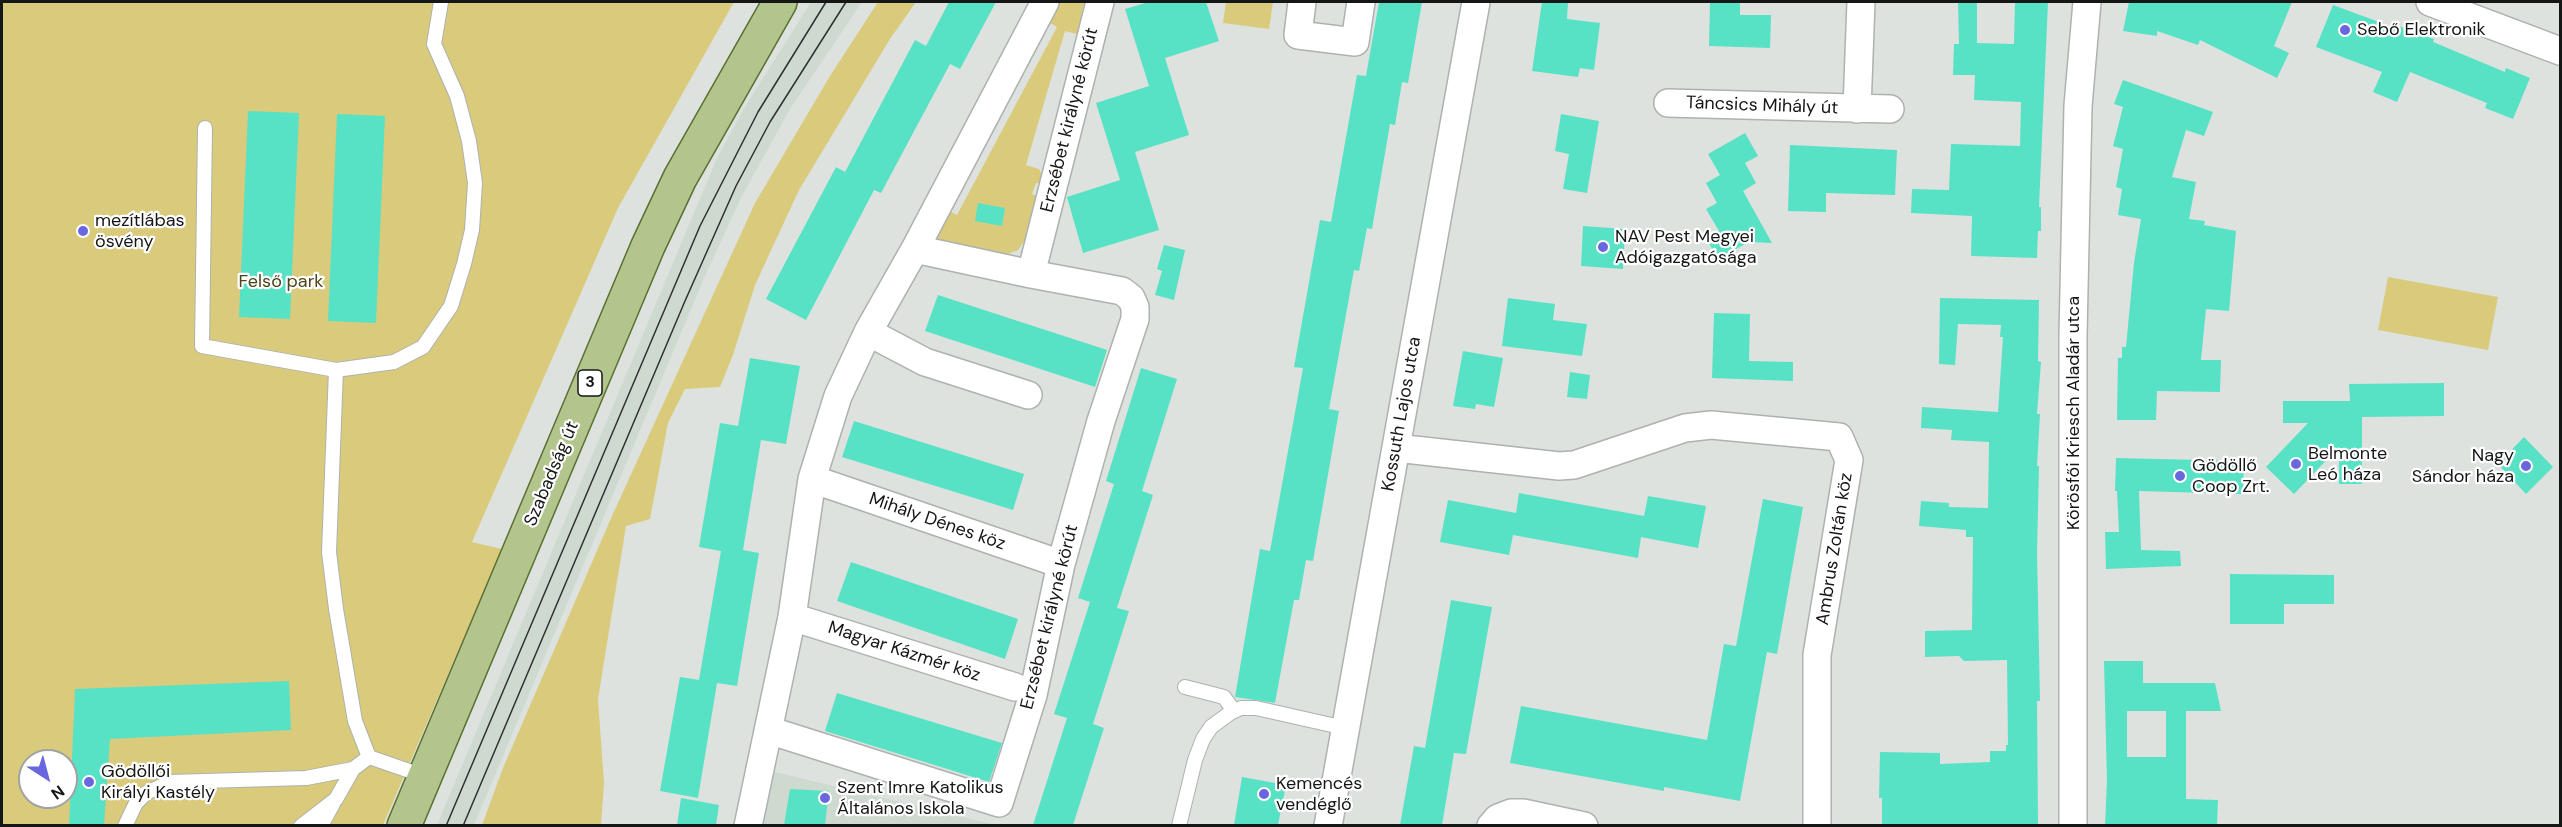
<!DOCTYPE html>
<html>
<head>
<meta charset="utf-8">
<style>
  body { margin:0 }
  #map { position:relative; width:2562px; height:827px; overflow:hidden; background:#dde2de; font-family:"DM Sans",sans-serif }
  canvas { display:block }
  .frame { position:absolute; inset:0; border:3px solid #151716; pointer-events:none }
  .north { position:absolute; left:18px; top:749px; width:60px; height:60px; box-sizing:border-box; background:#fff; border:2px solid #a1a2a2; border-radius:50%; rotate:144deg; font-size:16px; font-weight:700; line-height:24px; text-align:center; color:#151716 }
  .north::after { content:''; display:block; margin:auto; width:21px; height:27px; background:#6966e0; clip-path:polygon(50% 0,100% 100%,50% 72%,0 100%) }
</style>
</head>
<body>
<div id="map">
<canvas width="2562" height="827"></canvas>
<div class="frame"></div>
<div class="north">N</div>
</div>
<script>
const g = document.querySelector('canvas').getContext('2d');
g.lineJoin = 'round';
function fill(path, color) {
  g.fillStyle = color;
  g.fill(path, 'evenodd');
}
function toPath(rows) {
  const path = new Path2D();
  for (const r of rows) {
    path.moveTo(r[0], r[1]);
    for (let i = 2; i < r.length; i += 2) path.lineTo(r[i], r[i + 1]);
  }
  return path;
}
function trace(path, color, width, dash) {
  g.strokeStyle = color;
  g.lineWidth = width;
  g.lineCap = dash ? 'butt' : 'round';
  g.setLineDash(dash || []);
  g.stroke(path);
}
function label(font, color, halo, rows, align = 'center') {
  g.font = font + ' "DM Sans",sans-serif';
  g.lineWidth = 4.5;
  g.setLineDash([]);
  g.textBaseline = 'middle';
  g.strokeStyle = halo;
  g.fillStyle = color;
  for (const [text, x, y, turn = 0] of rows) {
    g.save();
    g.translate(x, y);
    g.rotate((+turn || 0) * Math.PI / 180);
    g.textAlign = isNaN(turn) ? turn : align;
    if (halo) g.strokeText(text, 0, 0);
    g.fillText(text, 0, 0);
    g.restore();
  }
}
const built = toPath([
  [811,2,862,2,790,109,742,196,705,276,474,825,437,825,717,158,743,110],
  [771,771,996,825,763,826]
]);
const green = toPath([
  [2,2,734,2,618,208,472,542,502,549,383,825,2,826],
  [30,761,66,761,66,797,30,797],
  [878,2,916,2,890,39,799,190,755,285,733,355,720,387,685,389,668,423,650,519,626,526,598,699,604,783,601,825,482,825,503,768,612,516,755,203,830,76],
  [1051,2,1090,2,1089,5,1084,4,1081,15,1086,17,1081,35,1065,31,1026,165,1039,169,1042,175,1041,183,1036,183,1032,194,1037,196,1025,240,1018,250,1008,254,942,246,935,239,947,210,957,215,1057,27,1047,21],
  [1226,2,1273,2,1269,29,1223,23],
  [2388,277,2498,297,2488,350,2378,330]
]);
const building = toPath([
  [949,2,996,2,960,69,950,64,881,193,874,190,806,320,766,299,836,167,845,172,915,40,926,46],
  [1149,2,1206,2,1219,41,1165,58,1189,135,1135,152,1159,230,1083,253,1067,197,1120,180,1096,103,1149,86,1125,9],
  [1379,2,1422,2,1408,83,1402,82,1395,125,1390,124,1372,229,1367,228,1359,271,1354,270,1329,409,1339,411,1313,561,1306,560,1299,600,1294,600,1275,703,1235,697,1260,549,1270,551,1303,368,1294,367,1320,220,1331,222,1357,75,1366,76],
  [1542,2,1568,2,1567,19,1600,23,1594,70,1580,68,1578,77,1532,71],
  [1710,2,1740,2,1740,15,1771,15,1770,48,1709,46],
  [1958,2,1977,2,1977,43,2014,44,2015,2,2048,2,2039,207,2041,207,2041,231,2038,231,2037,258,1971,256,1972,216,1911,213,1912,189,1949,190,1951,144,2020,146,2021,102,1974,100,1975,75,1953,75,1954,44,1959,44],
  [2129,2,2292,2,2274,46,2289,53,2277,78,2200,40,2198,45,2157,31,2157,36,2123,31],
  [2333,5,2398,29,2399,26,2434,39,2433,42,2505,72,2506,68,2530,78,2513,119,2485,108,2487,103,2410,72,2397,102,2373,92,2382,72,2316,47],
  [2123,80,2213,112,2204,136,2186,130,2172,177,2196,182,2189,219,2205,221,2204,225,2236,231,2229,311,2206,309,2201,360,2221,360,2220,392,2157,391,2156,420,2117,420,2118,358,2122,358,2122,347,2126,347,2134,263,2141,219,2118,215,2122,189,2116,187,2123,149,2113,146,2123,107,2114,104],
  [248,111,299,113,290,319,239,317],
  [337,114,385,116,376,323,328,321],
  [1561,114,1599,121,1587,193,1563,189,1569,154,1555,151],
  [1745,133,1758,156,1745,163,1756,183,1743,191,1772,243,1749,242,1718,259,1706,238,1719,231,1706,209,1717,203,1706,183,1720,175,1708,154],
  [1790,145,1897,150,1895,195,1826,193,1826,212,1788,211],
  [978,203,1005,208,1002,226,975,221],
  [1583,226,1625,229,1623,269,1581,266],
  [1164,245,1185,250,1174,300,1155,295,1162,271,1157,269],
  [938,295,1107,350,1095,387,925,331],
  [1508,298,1555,304,1553,320,1587,324,1582,356,1502,346],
  [1940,298,2039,300,2038,361,2041,362,2037,414,2040,414,2037,466,2039,466,2037,552,2040,701,2037,701,2038,825,1882,825,1882,798,1879,798,1880,752,1940,753,1940,764,1990,762,1990,751,2006,751,2006,745,2008,745,2007,660,1964,661,1959,656,1925,657,1925,631,1972,630,1973,537,1966,537,1966,530,1919,526,1921,501,1949,503,1949,507,1988,508,1989,442,1951,440,1952,430,1921,428,1922,407,1998,412,2003,337,2000,337,2001,325,1958,324,1955,365,1939,364],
  [1714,313,1750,314,1749,361,1793,362,1793,381,1712,378],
  [1463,351,1503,358,1494,407,1476,404,1475,409,1453,406],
  [750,358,800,366,786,444,761,440,743,550,759,553,737,686,717,683,698,798,660,791,680,677,699,680,721,551,699,547,720,423,738,426],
  [1141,368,1177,379,1142,491,1153,495,1117,608,1129,611,1093,724,1104,728,1073,825,1033,825,1067,718,1054,714,1090,602,1078,598,1114,484,1106,481],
  [1570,372,1590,375,1587,399,1567,397],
  [2444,383,2444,416,2362,417,2362,484,2339,484,2339,447,2294,494,2266,467,2308,423,2283,423,2283,401,2350,401,2349,384],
  [854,421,1024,474,1013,510,842,457],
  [2524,437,2553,467,2526,494,2498,464],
  [2116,458,2244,461,2243,494,2139,491,2141,550,2180,551,2181,566,2106,569,2105,532,2119,532,2117,491,2115,491],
  [1519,493,1644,516,1648,496,1706,506,1698,548,1641,537,1638,558,1513,535,1509,555,1440,542,1448,500,1516,513],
  [1763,499,1803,507,1777,654,1767,652,1740,801,1664,787,1664,791,1510,763,1521,706,1707,740,1724,644,1736,646],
  [851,562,1018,619,1005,659,837,601],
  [2230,574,2334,575,2334,604,2284,604,2284,624,2230,624],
  [1451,600,1492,607,1466,754,1454,753,1442,825,1400,825,1414,746,1425,748],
  [2104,661,2143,661,2143,683,2215,683,2221,711,2186,711,2186,799,2218,800,2217,825,2105,825,2107,781],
  [2127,711,2166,711,2166,757,2127,757],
  [289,681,291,730,110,739,104,825,69,825,75,689],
  [837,693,1002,743,989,782,825,731],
  [1242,777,1286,785,1278,825,1234,825],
  [790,789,829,791,825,825,784,825],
  [681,798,719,805,716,825,677,825]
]);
const lane = toPath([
  [205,128,202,346,336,370,329,552,336,609,355,721,369,757],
  [336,370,394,362,423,347,451,306,464,264,472,230,475,183,469,141,457,96,434,44,441,2],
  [1185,687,1224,697,1234,711],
  [125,826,136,803,146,793,170,782,306,778,353,769,369,757,424,776],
  [301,826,336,799,353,769],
  [321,826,333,804],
  [1179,826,1195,760,1203,739,1211,727,1230,713,1241,708,1256,708,1345,728]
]);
const street = toPath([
  [1045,2,915,249,1031,274,1100,2],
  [1302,2,1298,35,1355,42,1361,2],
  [2430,2,2560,51],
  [1668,103,1890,109],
  [1857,109,1861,2],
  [868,332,925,362,1028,395],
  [1396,448,1559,466,1574,465,1685,428,1711,425,1839,437,1849,460,1817,655,1817,826],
  [812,479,1061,564],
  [792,617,1015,687],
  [768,730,999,803,1033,695,1061,564,1101,421,1135,319,1135,307,1131,298,1122,291,1031,274],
  [748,826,792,617,812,479,838,396,868,332,915,249],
  [1328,826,1476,2],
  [1491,826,1498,818,1511,813,1523,813,1584,826],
  [2073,826,2073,335,2078,106,2087,2]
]);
const primary = toPath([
  [404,826,648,246,680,178,780,2]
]);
const tram = toPath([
  [446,826,700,226,758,112,826,2],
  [463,826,685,301,736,186,770,122,846,2]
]);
const markers = [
  [2345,30,6,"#6966e0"],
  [83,231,6,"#6966e0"],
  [1603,247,6,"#6966e0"],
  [2296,464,6,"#6966e0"],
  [2526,466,6,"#6966e0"],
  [2180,476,6,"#6966e0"],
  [89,782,6,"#6966e0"],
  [1264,794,6,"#6966e0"],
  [825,798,6,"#6966e0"]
];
const shields = [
  [590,383,24]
];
const shieldNames = [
  ["3",590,383]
];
const poiNames = [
  ["Sebő Elektronik",2357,30],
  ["mezítlábas",95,221],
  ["ösvény",95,242],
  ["NAV Pest Megyei",1615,237],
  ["Adóigazgatósága",1615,258],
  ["Belmonte",2308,454],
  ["Leó háza",2308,475],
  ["Nagy",2514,456,"right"],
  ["Sándor háza",2514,477,"right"],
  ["Gödöllő",2192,466],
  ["Coop Zrt.",2192,487],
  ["Gödöllői",101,772],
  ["Királyi Kastély",101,793],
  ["Kemencés",1276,784],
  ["vendéglő",1276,805],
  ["Szent Imre Katolikus",837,788],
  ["Általános Iskola",837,809]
];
const streetNames = [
  ["Táncsics Mihály út",1762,106,2],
  ["Erzsébet királyné körút",1070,120,-76],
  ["Körösfői Kriesch Aladár utca",2074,413,-90],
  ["Kossuth Lajos utca",1402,414,-80],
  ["Szabadság út",552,474,-67],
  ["Mihály Dénes köz",937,522,19],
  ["Ambrus Zoltán köz",1835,549,-81],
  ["Erzsébet királyné körút",1050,617,-76],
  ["Magyar Kázmér köz",904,652,18]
];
const parkNames = [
  ["Felső park",281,282]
];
fill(built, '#cedad0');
fill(green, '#d9cb7b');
fill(building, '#57e2c5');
trace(lane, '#adb2ae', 16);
trace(street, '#adb2ae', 30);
trace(primary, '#5a6f31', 36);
trace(lane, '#fff', 14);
trace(street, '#fff', 27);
trace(primary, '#b2c58c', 33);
trace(tram, '#2f3130', 1.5);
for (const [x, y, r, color] of markers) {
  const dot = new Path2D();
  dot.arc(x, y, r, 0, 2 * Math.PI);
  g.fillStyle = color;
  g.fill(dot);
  trace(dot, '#fff', 2);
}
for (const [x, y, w] of shields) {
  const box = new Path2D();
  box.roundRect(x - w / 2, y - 13, w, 26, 4.5);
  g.fillStyle = '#fff';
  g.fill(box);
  trace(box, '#151716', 1.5);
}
label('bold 16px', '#151716', null, shieldNames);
label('18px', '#151716', '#fff', poiNames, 'left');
label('18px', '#151716', '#fff', streetNames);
label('18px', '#4c4419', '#fff', parkNames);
</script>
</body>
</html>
